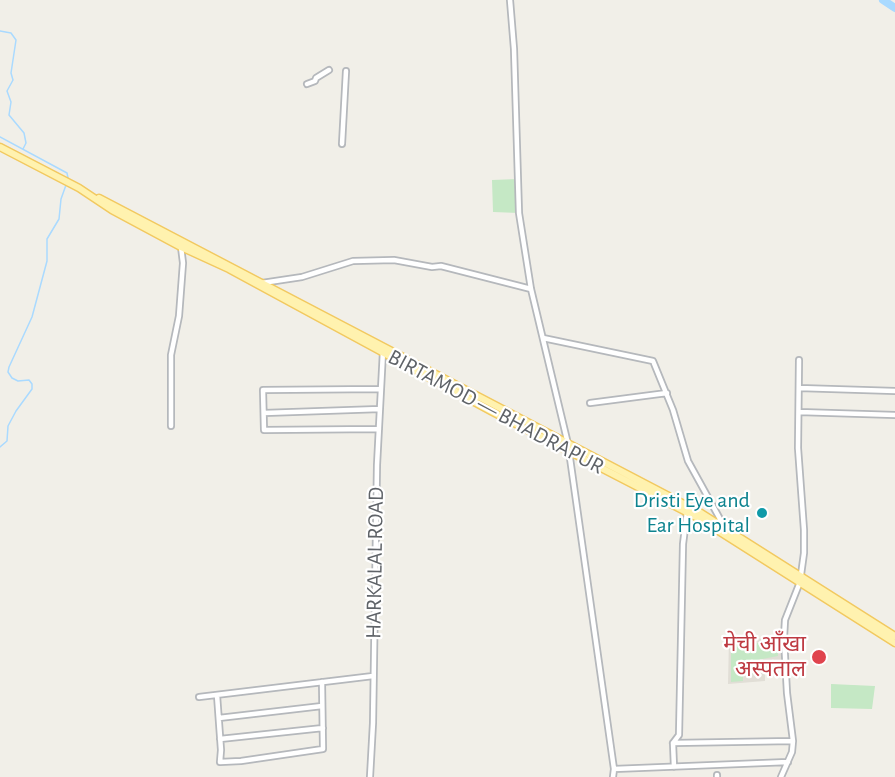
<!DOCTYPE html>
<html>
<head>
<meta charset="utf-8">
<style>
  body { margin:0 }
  canvas { display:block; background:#f1efe8 }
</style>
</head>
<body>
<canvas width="895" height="777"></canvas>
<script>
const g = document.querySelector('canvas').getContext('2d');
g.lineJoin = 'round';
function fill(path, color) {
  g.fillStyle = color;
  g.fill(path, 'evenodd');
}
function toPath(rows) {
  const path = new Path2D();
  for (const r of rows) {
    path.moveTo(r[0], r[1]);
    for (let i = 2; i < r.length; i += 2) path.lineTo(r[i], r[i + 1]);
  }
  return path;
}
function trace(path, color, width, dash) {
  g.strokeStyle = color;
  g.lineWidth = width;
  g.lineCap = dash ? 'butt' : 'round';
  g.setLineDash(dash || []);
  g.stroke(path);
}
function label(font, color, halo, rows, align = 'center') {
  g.font = font + ' "Alegreya Sans","Noto Sans Devanagari",sans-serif';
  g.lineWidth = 4.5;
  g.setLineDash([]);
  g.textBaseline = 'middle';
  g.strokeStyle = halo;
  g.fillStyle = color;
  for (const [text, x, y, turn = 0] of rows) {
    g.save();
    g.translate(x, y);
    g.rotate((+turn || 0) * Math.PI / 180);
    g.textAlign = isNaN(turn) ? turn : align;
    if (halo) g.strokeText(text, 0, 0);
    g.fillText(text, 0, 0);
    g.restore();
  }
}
const education = toPath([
  [729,638,785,639,788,661,765,664,765,681,728,684]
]);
const green = toPath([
  [518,179,519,213,493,212,492,180],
  [743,640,743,644,747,646,756,646,757,643,777,642,778,656,757,660,758,674,743,675,743,681,731,682,731,642],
  [831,684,875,686,872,709,831,708]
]);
const stream = toPath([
  [0,31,11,33,16,40,11,73,13,80,7,91,11,102,9,115,24,133,26,143,23,149],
  [0,137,67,173,68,178],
  [0,447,7,441,8,426,16,411,32,389,32,384,29,380,18,381,12,378,8,372,9,367,32,317,47,261,47,239,59,219,61,199,66,185]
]);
const river = toPath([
  [883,0,895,8]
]);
const minor = toPath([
  [510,0,514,49,519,213,531,289,568,444,614,769,613,777],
  [307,84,315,81,316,78,329,70],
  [342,144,346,71],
  [262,283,302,277,353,261,394,260,432,267,441,266,531,289],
  [543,338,653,361,673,410,688,461,720,519,719,524],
  [799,388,895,391],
  [590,403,667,393],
  [799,412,895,415],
  [264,413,380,409],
  [171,426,171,355,179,316,183,263,181,247],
  [379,429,264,430,263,390,381,389],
  [687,512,683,544,679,735,673,743,793,741],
  [217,695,221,750,220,762,241,761,323,749,322,682],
  [199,697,373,676],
  [219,718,322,706],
  [220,739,323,728],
  [673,743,674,767],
  [614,769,788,762],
  [370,777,373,723,377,465,383,351],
  [717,777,717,775],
  [781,777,792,752,793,741,787,693,784,638,785,620,800,582,804,553,804,530,798,448,799,360]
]);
const major = toPath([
  [0,147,79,188,112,210,181,247,229,269,491,411,698,518,895,643],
  [99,198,701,513,895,636]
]);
const markers = [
  [762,513,6,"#0f9aa8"],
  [819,657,8,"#e0444e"]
];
const streetNames = [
  ["BIRTAMOD — BHADRAPUR",496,412,28],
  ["HARKALAL ROAD",375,563,-89]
];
const cultureNames = [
  ["Dristi Eye and",750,500],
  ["Ear Hospital",750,525]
];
const healthNames = [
  ["मेची आँखा",806,644],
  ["अस्पताल",806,669]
];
fill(education, '#e1ded6');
fill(green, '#c5e8c5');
trace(stream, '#aadaff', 1.5);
trace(river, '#aadaff', 8);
trace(minor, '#b5b8bc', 8);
trace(major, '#f2c960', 9);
trace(minor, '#fff', 4.5);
trace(major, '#fff2af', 6);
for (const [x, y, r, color] of markers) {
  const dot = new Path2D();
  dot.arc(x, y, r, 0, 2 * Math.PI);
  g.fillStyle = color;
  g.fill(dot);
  trace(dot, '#fff', 2);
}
label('22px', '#5f6368', '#fff', streetNames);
label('22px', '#0d838f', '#fff', cultureNames, 'right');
label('22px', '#be3a42', '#fff', healthNames, 'right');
</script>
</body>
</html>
